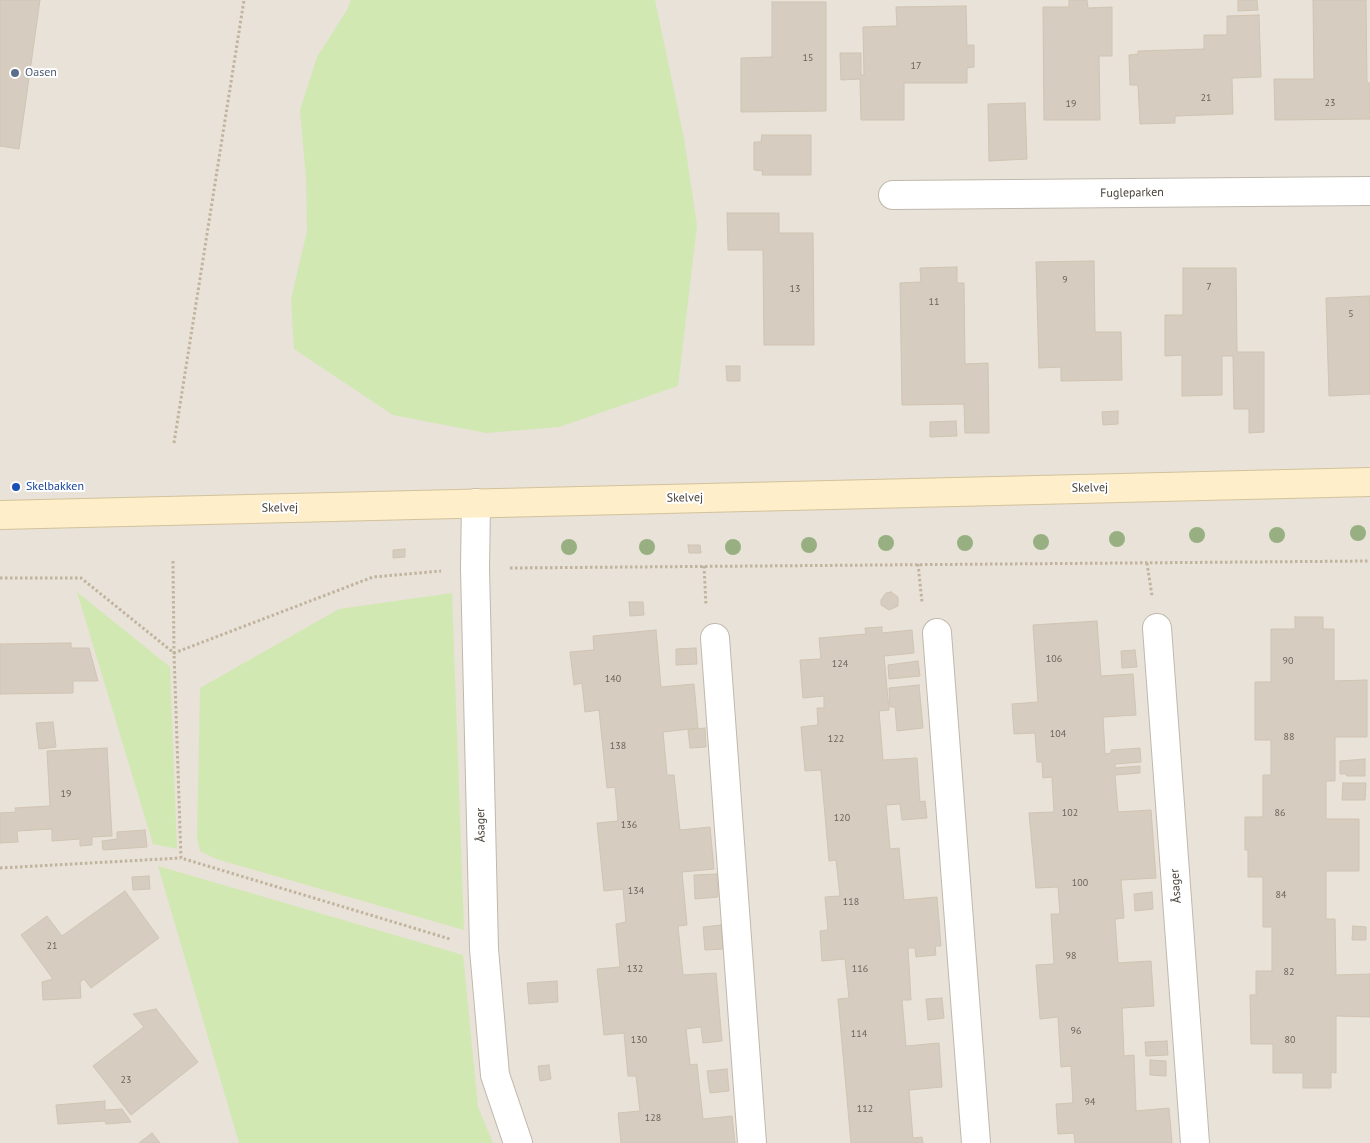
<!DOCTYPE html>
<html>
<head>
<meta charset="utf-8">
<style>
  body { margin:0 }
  canvas { display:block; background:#f4f1ea }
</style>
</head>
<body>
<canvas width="1370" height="1143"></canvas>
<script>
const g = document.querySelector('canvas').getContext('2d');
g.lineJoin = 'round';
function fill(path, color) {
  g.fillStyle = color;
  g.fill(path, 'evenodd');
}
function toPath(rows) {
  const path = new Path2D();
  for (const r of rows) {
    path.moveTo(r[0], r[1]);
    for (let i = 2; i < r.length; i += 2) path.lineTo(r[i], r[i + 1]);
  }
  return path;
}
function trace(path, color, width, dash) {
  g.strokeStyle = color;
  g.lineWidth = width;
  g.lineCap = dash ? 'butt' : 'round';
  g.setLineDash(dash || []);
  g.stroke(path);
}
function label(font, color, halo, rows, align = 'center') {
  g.font = font + ' "PT Sans",sans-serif';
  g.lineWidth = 4;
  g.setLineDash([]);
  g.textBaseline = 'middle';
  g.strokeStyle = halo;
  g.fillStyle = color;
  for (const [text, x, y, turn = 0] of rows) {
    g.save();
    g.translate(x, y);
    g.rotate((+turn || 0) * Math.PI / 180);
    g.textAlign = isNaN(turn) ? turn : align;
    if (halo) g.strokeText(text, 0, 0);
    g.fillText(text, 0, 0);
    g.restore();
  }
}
const residential = toPath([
  [0,0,1370,0,1370,1143,0,1143]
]);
const green = toPath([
  [351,0,655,0,684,138,697,226,678,386,559,427,486,433,393,415,294,349,291,299,307,231,306,178,300,110,317,57,347,10],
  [77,592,170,667,177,849,153,844],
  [452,593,464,930,216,859,200,851,197,839,200,688,339,609],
  [158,866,463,955,478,1107,493,1143,239,1143]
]);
const building = toPath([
  [0,0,40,0,19,149,0,146,0,0],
  [1069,0,1087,0,1088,8,1112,7,1112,56,1099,56,1100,120,1044,120,1043,7,1069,7,1069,0],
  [1238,0,1257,0,1258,10,1238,11,1238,0],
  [1313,0,1366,0,1367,83,1370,83,1370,119,1275,120,1274,79,1314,79,1313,0],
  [772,2,826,2,826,111,741,112,741,58,772,57,772,2],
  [966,6,967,45,974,45,974,67,967,68,967,83,904,83,904,120,861,120,860,79,841,80,840,53,861,53,861,75,864,75,863,27,897,26,896,7,966,6],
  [1259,15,1261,77,1232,78,1233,114,1175,116,1175,123,1140,124,1138,85,1130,85,1129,55,1138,54,1138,51,1204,49,1204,35,1227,35,1227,16,1259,15],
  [1025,103,1027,159,989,161,988,104,1025,103],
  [762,135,811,135,811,175,762,175,763,171,754,170,754,142,761,142,762,135],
  [727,213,779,213,779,233,813,233,814,345,764,345,763,250,728,250,727,213],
  [1094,261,1095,332,1121,332,1122,380,1061,381,1061,367,1039,368,1036,262,1094,261],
  [957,267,957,283,964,283,965,364,988,363,989,433,965,433,964,404,902,405,900,283,921,282,920,268,957,267],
  [1183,268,1236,268,1237,352,1264,352,1264,432,1249,433,1249,409,1234,409,1233,356,1222,356,1222,395,1182,396,1182,355,1165,356,1165,315,1183,315,1183,268],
  [1370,296,1370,394,1329,396,1326,298,1370,296],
  [726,366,740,366,740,381,727,381,726,366],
  [1118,411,1118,424,1103,425,1102,412,1118,411],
  [956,421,957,436,930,437,930,422,956,421],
  [688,545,700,545,701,553,689,553,688,545],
  [405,549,405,557,393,558,393,550,405,549],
  [891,592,898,597,898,606,889,610,881,605,881,600,886,593,891,592],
  [629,602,643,602,644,615,630,616,629,602],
  [1295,617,1323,617,1323,629,1334,629,1334,681,1367,680,1367,737,1335,737,1335,781,1326,781,1326,819,1359,819,1359,871,1326,871,1326,919,1335,919,1336,975,1370,974,1370,1017,1336,1016,1336,1073,1331,1072,1331,1088,1303,1088,1303,1073,1273,1073,1273,1044,1251,1044,1250,995,1256,995,1256,971,1272,971,1272,927,1263,927,1263,877,1248,877,1248,850,1245,850,1245,817,1263,817,1263,775,1271,775,1271,740,1255,740,1255,682,1271,682,1271,629,1295,629,1295,617],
  [1097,621,1101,676,1133,674,1136,715,1103,717,1105,754,1111,753,1111,750,1140,748,1141,762,1115,764,1115,768,1140,766,1140,773,1115,775,1118,812,1151,810,1156,878,1121,880,1124,918,1115,919,1118,963,1151,961,1154,1006,1122,1008,1124,1056,1134,1055,1136,1111,1169,1108,1172,1143,1075,1143,1074,1133,1058,1134,1056,1104,1073,1103,1071,1066,1061,1067,1058,1017,1040,1019,1036,965,1054,964,1051,914,1060,914,1058,887,1036,888,1029,813,1054,812,1052,777,1043,778,1042,762,1037,762,1035,733,1014,734,1012,704,1038,702,1033,625,1097,621],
  [882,627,882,633,912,630,914,653,884,656,889,710,879,711,883,760,917,758,920,802,925,801,927,818,902,820,900,804,886,805,890,849,899,848,904,900,937,897,941,946,935,946,936,955,916,957,915,948,908,948,911,1000,902,1000,906,1046,939,1043,942,1087,909,1090,913,1138,922,1137,923,1143,851,1143,838,999,849,998,845,959,822,961,820,931,828,930,825,897,840,896,836,860,829,861,821,770,805,771,801,727,818,725,817,708,824,708,824,696,803,698,800,660,821,659,819,638,866,634,865,628,882,627],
  [656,630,661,687,694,684,698,728,663,732,667,775,674,775,680,830,710,827,714,869,682,872,687,925,678,926,683,975,716,973,722,1041,703,1043,701,1027,686,1029,690,1065,697,1064,703,1119,732,1116,735,1143,621,1143,618,1113,640,1111,636,1076,628,1076,624,1033,604,1035,597,969,620,967,616,924,626,922,623,889,604,891,597,823,618,821,615,787,607,788,599,710,585,712,582,683,574,685,570,652,594,650,593,636,656,630],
  [71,643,71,648,89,648,98,681,73,681,73,693,0,694,0,644,71,643],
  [696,648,697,664,676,665,676,649,696,648],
  [1135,650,1137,667,1122,668,1121,651,1135,650],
  [918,661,920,676,889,679,888,665,918,661],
  [919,685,923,728,897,731,895,707,890,707,889,688,919,685],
  [53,722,56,747,39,749,36,723,53,722],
  [705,728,706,747,690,748,688,730,705,728],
  [107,748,112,836,92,837,92,845,80,846,80,839,52,841,52,829,17,831,18,842,0,843,0,813,16,812,15,808,50,806,47,751,107,748],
  [1365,759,1365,776,1347,776,1346,774,1340,774,1340,761,1365,759],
  [1343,783,1366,783,1365,800,1342,800,1343,783],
  [145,830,147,847,103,850,102,841,117,839,117,832,145,830],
  [717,874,718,897,695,899,694,875,717,874],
  [149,876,150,889,133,890,132,877,149,876],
  [125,891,159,938,91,988,84,979,80,982,81,998,43,1000,42,982,53,979,21,935,47,916,62,936,125,891],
  [1152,892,1153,909,1135,911,1134,894,1152,892],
  [721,925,723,949,705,950,703,927,721,925],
  [1353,926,1366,927,1366,940,1352,940,1353,926],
  [557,981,558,1002,529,1004,527,983,557,981],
  [942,998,944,1018,928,1020,926,999,942,998],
  [156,1009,198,1062,131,1115,93,1066,144,1027,133,1014,156,1009],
  [1167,1041,1168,1055,1146,1056,1145,1042,1167,1041],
  [1150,1060,1166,1061,1166,1076,1150,1075,1150,1060],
  [549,1065,551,1079,540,1081,538,1066,549,1065],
  [727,1069,729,1091,710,1093,707,1071,727,1069],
  [105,1101,105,1110,122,1109,131,1122,106,1124,105,1121,58,1124,56,1105,105,1101],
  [152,1133,160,1143,139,1143,152,1133]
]);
const path = toPath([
  [174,443,244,0],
  [173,561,174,653,181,858,450,939],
  [1147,563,1152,596],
  [918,564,922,602],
  [704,566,706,605],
  [510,568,1370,561],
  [0,578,81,578,174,653,373,577,441,571],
  [0,868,181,858]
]);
const street = toPath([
  [893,195,1370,191],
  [476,503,475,568,484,949,495,1075,518,1143],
  [1157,628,1195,1143],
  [937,633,976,1143],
  [715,638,752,1143]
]);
const secondary = toPath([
  [0,515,1370,482]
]);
const trees = [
  [1358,533],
  [1197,535],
  [1277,535],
  [1117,539],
  [1041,542],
  [886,543],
  [965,543],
  [809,545],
  [569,547],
  [647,547],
  [733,547]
];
const markers = [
  [15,73,5,"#5c6f8a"],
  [16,487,5,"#1a4fb4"]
];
const numberNames = [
  ["15",808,58],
  ["17",916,66],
  ["21",1206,98],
  ["23",1330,103],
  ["19",1071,104],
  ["9",1065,280],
  ["7",1209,287],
  ["13",795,289],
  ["11",934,302],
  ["5",1351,314],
  ["106",1054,659],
  ["90",1288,661],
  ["124",840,664],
  ["140",613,679],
  ["104",1058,734],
  ["88",1289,737],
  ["122",836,739],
  ["138",618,746],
  ["19",66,794],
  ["102",1070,813],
  ["86",1280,813],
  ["120",842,818],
  ["136",629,825],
  ["100",1080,883],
  ["134",636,891],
  ["84",1281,895],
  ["118",851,902],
  ["21",52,946],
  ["98",1071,956],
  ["132",635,969],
  ["116",860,969],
  ["82",1289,972],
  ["96",1076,1031],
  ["114",859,1034],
  ["130",639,1040],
  ["80",1290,1040],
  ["23",126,1080],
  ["94",1090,1102],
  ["112",865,1109],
  ["128",653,1118]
];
const serviceNames = [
  ["Oasen",25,73]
];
const streetNames = [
  ["Fugleparken",1132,193,-1],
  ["Skelvej",1090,488,-1],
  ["Skelvej",685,498,-1],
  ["Skelvej",280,508,-1],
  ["Åsager",481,825,-91],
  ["Åsager",1176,886,-94]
];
const transitNames = [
  ["Skelbakken",26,487]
];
fill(residential, '#e8e2d8');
fill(green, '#d2e8b3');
fill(building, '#d6ccbf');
trace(building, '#d1c4b2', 1);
trace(street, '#c0b8ac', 30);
trace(secondary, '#d3c29a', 30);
trace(path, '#c2b39d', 3, [2.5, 2.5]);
trace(street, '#fff', 28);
trace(secondary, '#feefca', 28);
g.fillStyle = '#98b081';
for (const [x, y] of trees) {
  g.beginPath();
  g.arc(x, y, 8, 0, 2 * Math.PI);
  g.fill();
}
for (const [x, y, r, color] of markers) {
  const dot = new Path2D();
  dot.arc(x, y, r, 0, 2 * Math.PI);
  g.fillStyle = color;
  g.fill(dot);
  trace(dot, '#fff', 2);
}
label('10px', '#6c645a', null, numberNames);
label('12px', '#4e5e75', '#fff', serviceNames, 'left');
label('12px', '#484138', '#fff', streetNames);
label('12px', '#164399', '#fff', transitNames, 'left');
</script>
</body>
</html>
